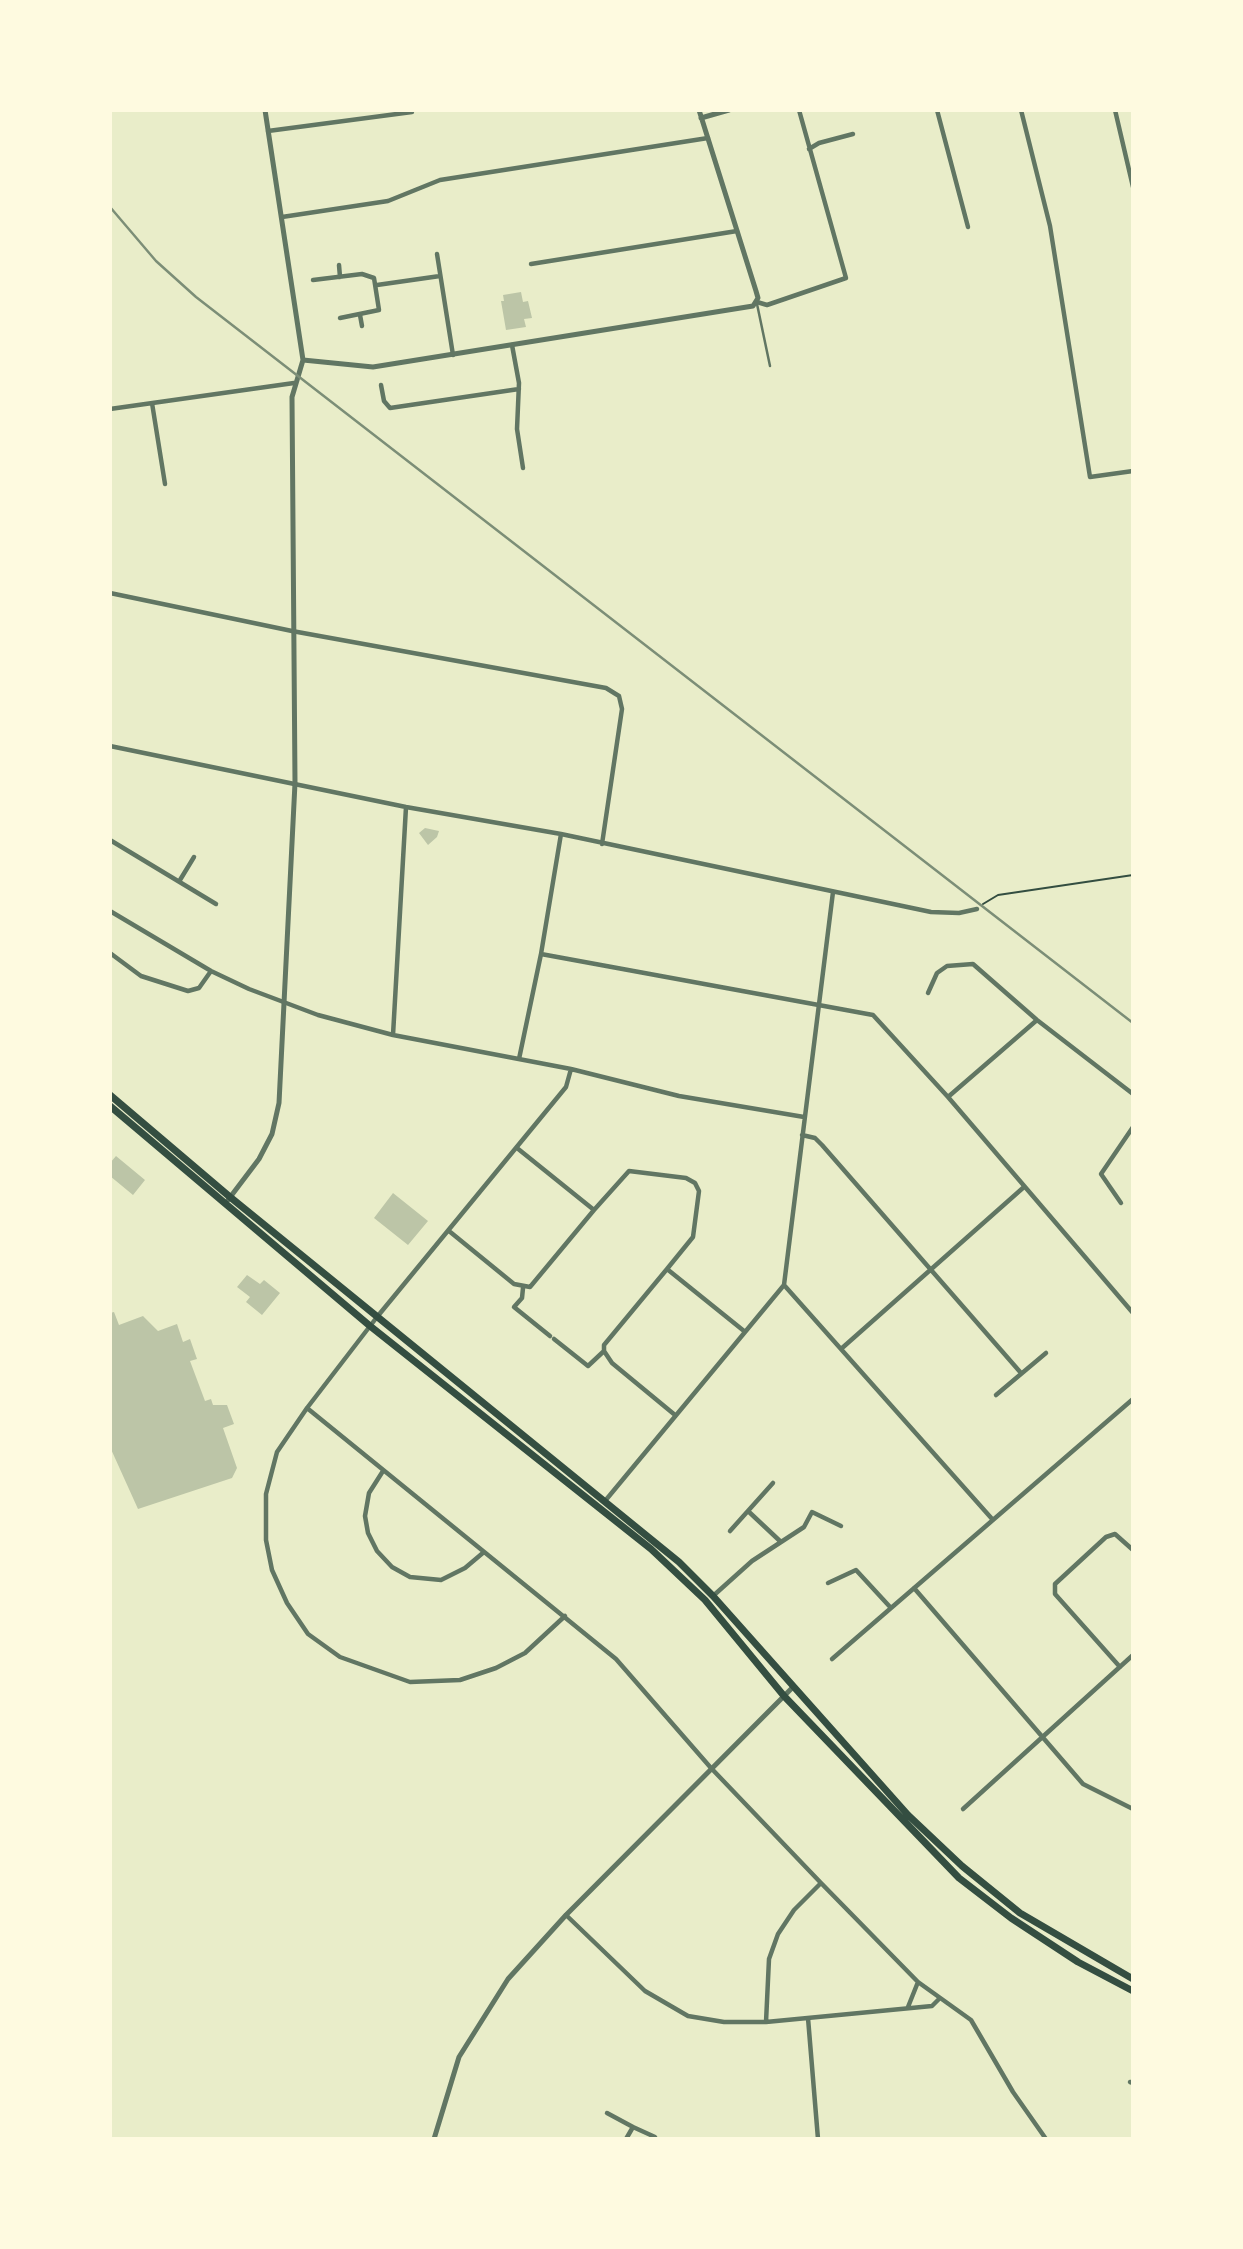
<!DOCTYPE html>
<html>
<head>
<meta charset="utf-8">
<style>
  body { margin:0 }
  #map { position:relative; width:1243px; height:2249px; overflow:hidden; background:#e9edc9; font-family:"PT Sans Narrow",sans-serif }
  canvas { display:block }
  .frame { position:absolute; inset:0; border:112px solid #fefae0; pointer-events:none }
</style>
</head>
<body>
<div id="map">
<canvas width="1243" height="2249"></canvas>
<div class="frame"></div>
</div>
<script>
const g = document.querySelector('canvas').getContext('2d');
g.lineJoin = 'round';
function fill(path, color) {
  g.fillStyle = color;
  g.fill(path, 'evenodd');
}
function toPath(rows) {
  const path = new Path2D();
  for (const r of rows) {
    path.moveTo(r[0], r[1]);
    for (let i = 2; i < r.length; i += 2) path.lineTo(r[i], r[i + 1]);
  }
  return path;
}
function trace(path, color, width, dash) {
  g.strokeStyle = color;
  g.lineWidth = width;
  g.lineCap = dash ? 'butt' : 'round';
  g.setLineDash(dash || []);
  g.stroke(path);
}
const building = toPath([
  [521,292,523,302,528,301,532,318,524,319,526,327,506,330,501,301,504,301,503,295],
  [425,828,439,831,437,837,428,845,419,833],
  [116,1156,145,1180,133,1195,110,1176,110,1163],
  [393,1193,428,1221,408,1245,374,1218],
  [247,1275,260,1284,264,1280,280,1293,262,1315,246,1302,250,1297,237,1287],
  [114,1312,119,1325,143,1316,158,1331,177,1324,183,1342,190,1339,197,1359,190,1361,205,1401,211,1399,213,1405,227,1405,234,1424,223,1428,237,1468,232,1478,138,1509,110,1447,110,1313]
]);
const path = toPath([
  [983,904,998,895,1133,875]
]);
const service = toPath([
  [757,304,770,366]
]);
const minor = toPath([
  [937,110,968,227],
  [1021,110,1050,226,1090,477,1133,471],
  [1115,110,1133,187],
  [268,131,412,112],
  [809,149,819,143,853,134],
  [282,217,388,201,440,180,708,138],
  [437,254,453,355],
  [531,264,737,231],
  [339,265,340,277],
  [313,280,362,274,374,278,379,310,340,318],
  [377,285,440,276],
  [757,302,767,305,846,278,799,110],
  [360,315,362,326],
  [512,345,519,383,517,429,523,468],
  [381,385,384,401,390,408,519,389],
  [152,403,165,484],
  [110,409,294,383],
  [110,593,292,631,606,688,619,696,622,709,602,844],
  [110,746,406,807,561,834,931,912,959,913,977,909],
  [110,840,216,904],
  [180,880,194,857],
  [110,911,211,971,249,989,318,1015,393,1035,571,1069,679,1096,804,1117],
  [110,953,141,976,188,991,199,988,211,971],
  [541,954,873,1015,948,1097,1133,1313],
  [928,993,937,973,947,966,973,964,1037,1020,1133,1094],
  [393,1035,406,807],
  [519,1059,541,954,561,834],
  [948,1097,1037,1020],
  [802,1135,815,1138,822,1145,1021,1373],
  [517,1148,594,1210,629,1171,686,1178,695,1183,699,1191,693,1237,667,1269,744,1331],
  [1121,1203,1101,1174,1133,1127],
  [449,1231,514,1284,530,1287,594,1210],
  [667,1269,604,1345,604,1351,612,1363,675,1415],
  [784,1285,993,1520],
  [523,1288,522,1298,514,1307,550,1336],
  [554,1339,588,1366,604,1351],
  [841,1349,1024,1187],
  [996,1395,1046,1353],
  [307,1408,616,1659,711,1768,821,1883,918,1982,971,2020,1013,2092,1046,2139],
  [383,1471,369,1493,365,1516,368,1533,377,1551,392,1567,410,1577,441,1580,465,1568,484,1552],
  [605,1501,784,1285,833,892],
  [748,1511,781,1542],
  [730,1531,773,1483],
  [828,1583,856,1570,891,1608],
  [914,1588,1083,1784,1133,1809],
  [713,1596,752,1561,804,1527,812,1512,841,1526],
  [565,1616,525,1653,496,1668,460,1680,410,1682,340,1657,308,1634,287,1603,272,1570,266,1540,266,1494,277,1452,307,1408,377,1317,566,1087,571,1069],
  [832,1659,1133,1399],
  [1120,1667,1055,1594,1055,1584,1106,1537,1115,1534,1133,1550],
  [963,1809,1133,1655],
  [566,1915,645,1991,688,2016,724,2022,766,2022,932,2006,940,1998],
  [908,2007,918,1982],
  [808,2018,818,2139],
  [766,2022,769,1959,778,1934,794,1910,821,1883],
  [1130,2082,1133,2083],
  [607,2113,633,2127],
  [626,2139,633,2127,655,2137]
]);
const tertiary = toPath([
  [701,118,729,110],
  [303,360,373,367,753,306,758,298,756,291,699,110],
  [228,1200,259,1159,272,1134,279,1103,295,783,292,397,303,360,265,110],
  [434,2139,459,2057,508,1979,566,1915,793,1687]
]);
const primary = toPath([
  [110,1095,230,1197,679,1562,713,1596,908,1815,962,1866,1020,1913,1133,1979],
  [110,1106,370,1326,651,1549,705,1600,784,1696,959,1878,1011,1918,1078,1962,1133,1991]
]);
const rail = toPath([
  [110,207,156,261,196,297,1133,1023]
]);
fill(building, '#bcc5a7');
trace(path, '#344e41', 2);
trace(service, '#617663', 2.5);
trace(minor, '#617663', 4.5);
trace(tertiary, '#617663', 5);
trace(primary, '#344e41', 7);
trace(rail, '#7c8e77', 2.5);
</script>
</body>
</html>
